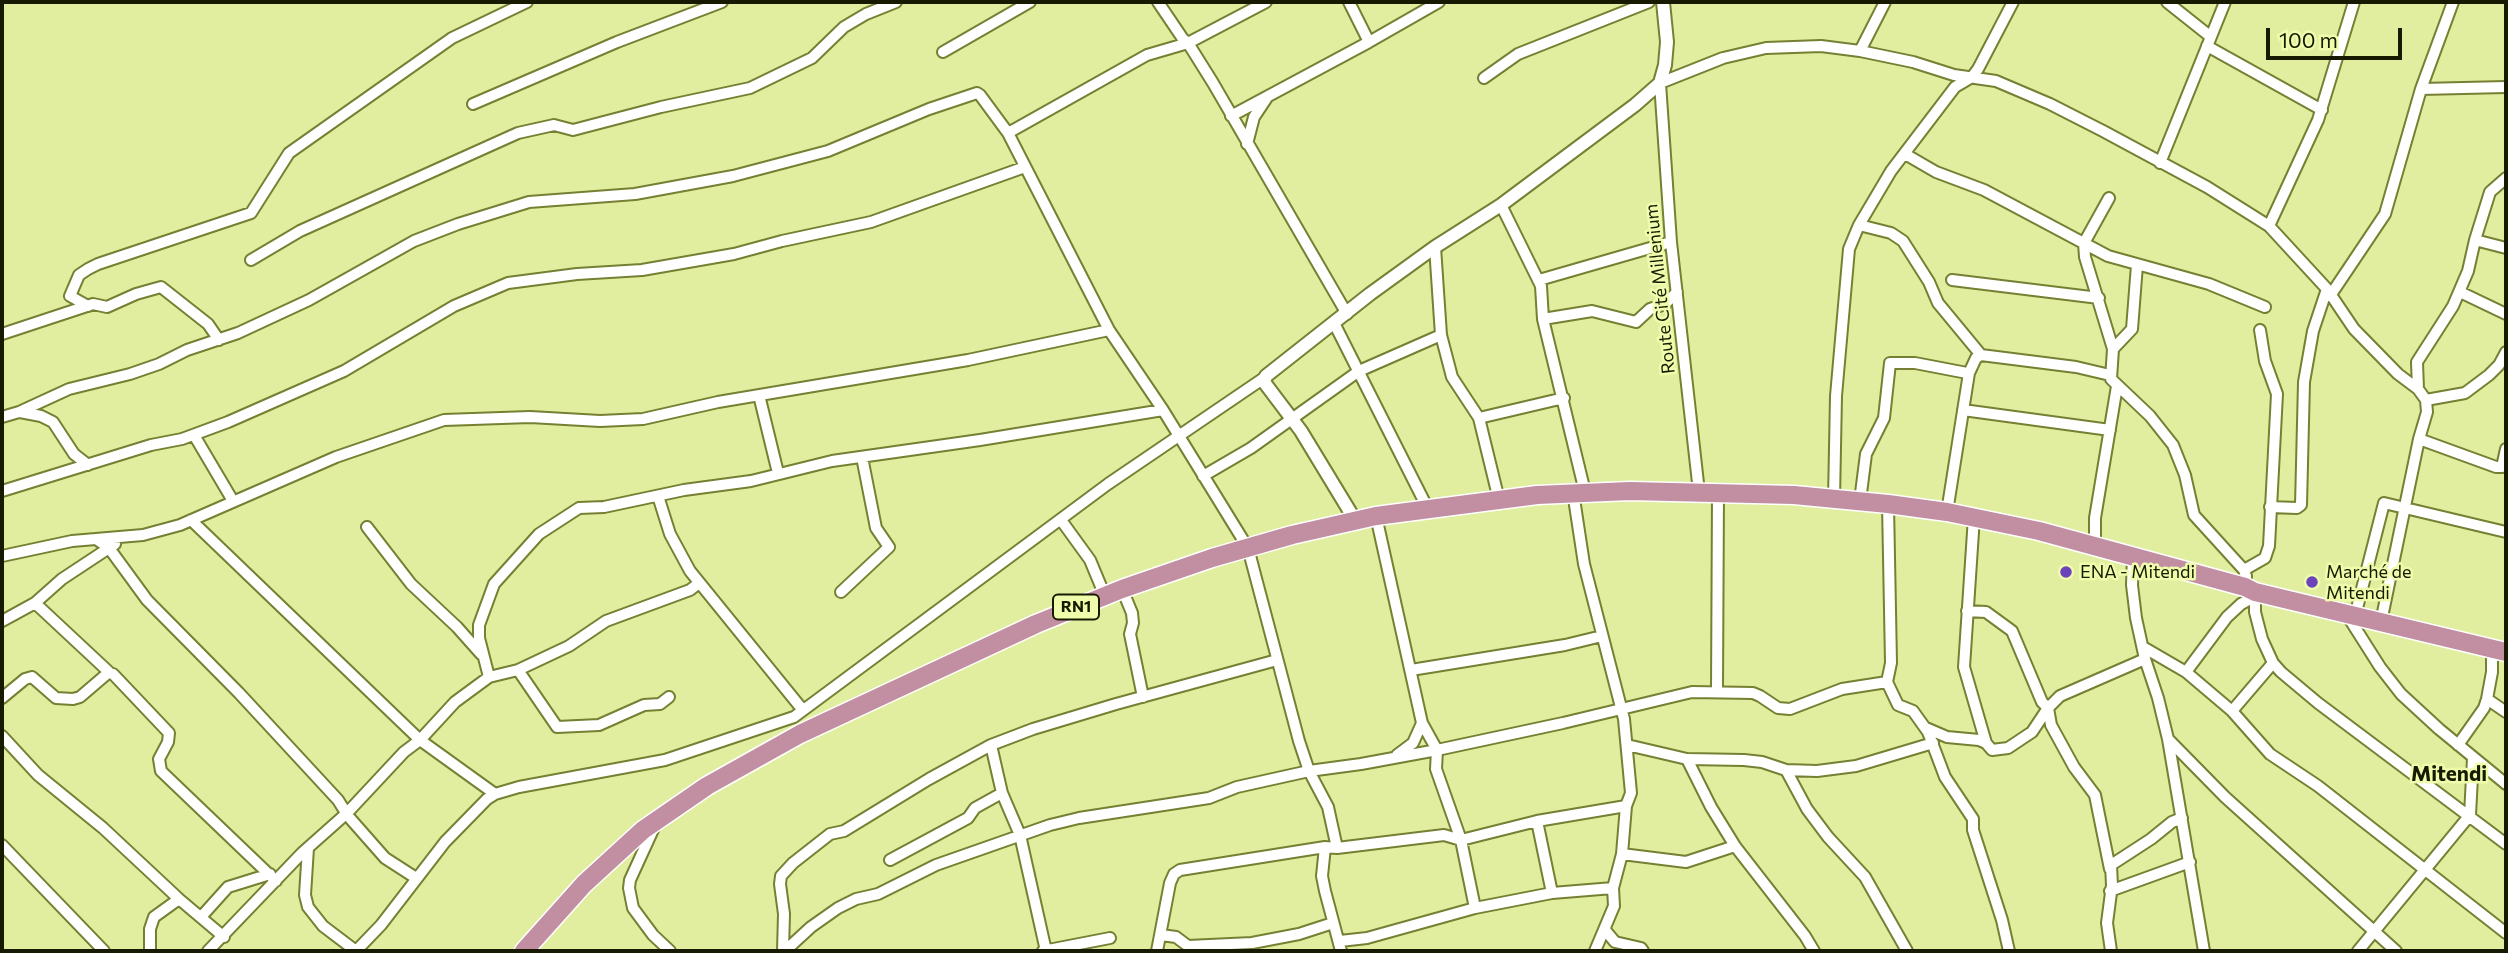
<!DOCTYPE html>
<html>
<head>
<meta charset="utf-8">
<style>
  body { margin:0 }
  #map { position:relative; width:2508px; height:953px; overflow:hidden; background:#e2ee9f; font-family:Commissioner,sans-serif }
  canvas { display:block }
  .frame { position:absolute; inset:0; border:4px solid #171a00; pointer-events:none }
  .scale { position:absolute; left:2266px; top:28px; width:136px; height:32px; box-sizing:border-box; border:4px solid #171a00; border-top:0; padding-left:9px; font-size:21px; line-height:24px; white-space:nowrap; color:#171a00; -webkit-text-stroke:5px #effcac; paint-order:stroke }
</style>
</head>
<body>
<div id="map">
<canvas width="2508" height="953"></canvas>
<div class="frame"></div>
<div class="scale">100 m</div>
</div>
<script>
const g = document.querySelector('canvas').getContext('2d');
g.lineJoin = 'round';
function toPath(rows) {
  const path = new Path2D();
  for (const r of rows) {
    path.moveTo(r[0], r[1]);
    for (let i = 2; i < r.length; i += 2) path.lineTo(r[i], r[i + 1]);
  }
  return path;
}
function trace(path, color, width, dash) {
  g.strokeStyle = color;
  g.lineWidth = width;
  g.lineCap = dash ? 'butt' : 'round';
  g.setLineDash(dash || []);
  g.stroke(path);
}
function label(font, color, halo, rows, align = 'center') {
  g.font = font + ' Commissioner,sans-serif';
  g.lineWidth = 5;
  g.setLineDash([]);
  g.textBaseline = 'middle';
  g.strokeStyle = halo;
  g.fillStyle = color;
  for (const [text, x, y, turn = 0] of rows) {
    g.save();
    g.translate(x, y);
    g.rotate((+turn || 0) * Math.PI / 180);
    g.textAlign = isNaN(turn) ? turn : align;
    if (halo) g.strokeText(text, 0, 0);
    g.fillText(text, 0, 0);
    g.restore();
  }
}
const minor = toPath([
  [1158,2,1183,39,1188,43,1213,83,1347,314],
  [1349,2,1369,42],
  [2167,2,2211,37],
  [2207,46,2322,110],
  [1860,51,1885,2],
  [943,52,1030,2],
  [1484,78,1518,54,1649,2],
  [2421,89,2506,87],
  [473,104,617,42,722,2],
  [1231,116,1369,42,1439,2],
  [1008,133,1147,55,1188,43,1266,2],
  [1247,144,1254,117,1268,96],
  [1905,154,1936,172,1984,190,2108,256,2209,284,2265,307],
  [2160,163,2225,2],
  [2109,198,2084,243,2085,257,2113,349,2111,379,2150,416,2173,445,2185,475,2194,515,2244,570,2246,576,2245,587],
  [1501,205,1541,286,1543,319,1585,492],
  [1859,225,1891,233,1903,241,1929,282,1938,303,1981,355],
  [2269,226,2318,120,2354,2],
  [2475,240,2506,248],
  [1435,247,1441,335,1452,377,1479,418,1499,500],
  [251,260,300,231,518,133,554,125,573,130,661,107,750,88,812,58,844,27,866,14,896,2],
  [1539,280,1671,242],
  [1952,280,2099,298],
  [2460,292,2506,314],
  [2330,296,2385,214,2421,89,2453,2],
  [88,306,70,296,79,275,88,269,98,264,251,213,289,153,452,38,527,2],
  [1543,319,1592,311,1636,322,1650,309,1665,304,1677,292],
  [1334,323,1428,509],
  [2,334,93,304,107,307,136,294,161,287,208,324,219,340],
  [2113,349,2132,329,2137,265],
  [2418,389,2417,362,2453,306,2468,271,2475,240,2490,192,2506,178],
  [759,395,778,473],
  [2426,400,2465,393,2489,375,2499,365,2506,352],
  [1963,410,2110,430],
  [20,412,41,416,53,422,74,454,88,465],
  [2,417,19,412,69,389,130,374,159,364,187,350,238,333,309,300,414,241,458,224,529,202,635,194,733,176,828,151,929,109,977,93,980,95,1008,133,1109,330,1163,410,1248,548,1299,741,1309,771,1328,807,1337,848],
  [1479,418,1564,398],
  [194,435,233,501],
  [2419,439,2496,467,2502,467,2506,449],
  [1203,476,1251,448,1359,371,1441,335],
  [2,491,151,445,182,439,228,422,344,371,454,306,508,283,577,274,642,270,734,254,782,241,871,222,1025,167],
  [1573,492,1584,564,1624,719,1631,793,1626,806,1622,854,1613,888,1614,906,1595,951],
  [1699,492,1671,242,1660,83,1723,58,1766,48,1821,46,1860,51,1913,62,1954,75,1996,81,2050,104,2103,131,2207,187,2269,226,2327,289,2354,329,2398,374,2418,389,2426,400,2427,412,2419,439,2381,622],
  [658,496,670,534,690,571,802,709],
  [1834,499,1836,396,1849,249,1859,225,1891,171,1955,87,1972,77,1978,69,2013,2],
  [1860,501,1866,454,1884,418,1890,363,1915,363,1967,373,1970,371,1976,358,1981,355,2076,367,2110,375],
  [1888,504,1891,663,1887,682,1898,705,1913,711,1928,732,1945,777,1973,819,1973,830,2002,920,2009,951],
  [2270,507,2297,508,2301,505,2304,382,2313,331,2327,289],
  [1947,512,1969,373],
  [1376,516,1422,723,1437,750,1436,769,1461,840,1475,908],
  [1974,517,1964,667,1986,743],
  [191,520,420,740,495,794],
  [1061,520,1090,560,1105,596],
  [367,527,411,584,457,627,481,654],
  [96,539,109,548,147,600,239,693,338,800,348,816,385,858,416,878],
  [2095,546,2095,518,2117,386],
  [2133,555,2132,585,2136,618,2145,659,2158,698,2168,739,2204,951],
  [2,556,72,541,143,535,180,525,336,457,444,420,530,417,600,421,643,419,718,402,968,360,1109,330],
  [2244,570,2265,558,2269,546,2277,394,2265,361,2260,330],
  [1122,589,1132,613,1133,623,1130,634,1143,697],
  [841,592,889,547,876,528,862,457],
  [2255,592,2255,612,2262,639,2273,663,2281,672,2318,703,2506,844],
  [35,603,110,673],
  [1967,611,1986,612,2012,631,2042,702,2048,708,2051,725,2074,767,2095,795,2110,869],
  [2347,615,2380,667,2401,694,2439,729,2506,784],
  [2355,616,2384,503,2506,532],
  [2,621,35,603,62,579,115,544],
  [2143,647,2186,672,2232,711,2270,754,2318,786,2506,933],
  [518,670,557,727,599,725,644,705,660,704,669,697],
  [1411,670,1565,645,1602,636],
  [2186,672,2227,617,2241,604,2252,598,2255,600],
  [489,677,479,638,479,625,494,584,539,534,579,508,604,507,684,490,751,481,832,461,980,440,1163,410],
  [1717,691,1718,492],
  [2,698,25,679,32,677,56,698,73,699,80,697,108,673,113,674,169,733,168,742,159,759,161,771,276,881],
  [2487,699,2506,712],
  [2232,711,2273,663],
  [1926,728,1947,737,1979,740,1986,743,1992,750,2008,748,2032,732,2048,708,2060,696,2145,659],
  [2,736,38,775,103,828,179,899,224,937],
  [2168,739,2225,797,2396,951],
  [991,745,1002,793,1020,835,1046,951],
  [1627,745,1687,759,1744,760,1762,762,1786,770,1817,771,1856,766,1933,743],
  [2458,745,2484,708,2487,699,2492,672,2492,649],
  [1397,755,1413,743,1422,723],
  [1687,759,1711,807,1735,846,1805,936,1814,951],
  [1786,770,1807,809,1828,837,1865,877,1907,951],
  [657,821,630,880,629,888,633,908,653,935,670,951],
  [1537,821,1552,893],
  [2,845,104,951],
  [1325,847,1322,876,1325,891,1341,951],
  [308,848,305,895,308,907,323,926,356,951,381,925,445,842,487,799,495,794,519,787,665,760,794,717,1108,484,1264,378],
  [1622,854,1686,862,1735,846],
  [890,860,968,818,975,808,1002,793],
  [2110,891,2190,862],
  [201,917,228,887,270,874],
  [1605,930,1615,942,1641,948,1643,951],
  [1161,935,1176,937,1188,946,1252,943,1299,934,1333,923],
  [1340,941,1367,938,1475,908,1552,893,1613,888],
  [150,951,150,929,154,917,179,899],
  [208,951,302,853,347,813,404,752,420,740,455,702,489,677,518,670,569,646,606,621,690,590,699,583],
  [783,951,784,914,780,884,781,876,793,863,830,834,844,831,929,779,991,745,1033,729,1116,704,1277,660],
  [785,951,811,927,838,908,856,899,878,894,936,865,1050,825,1079,818,1209,798,1237,787,1309,771,1361,764,1437,750,1563,723,1692,692,1753,693,1760,696,1778,708,1790,709,1842,689,1887,682],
  [1043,951,1110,938],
  [1157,951,1170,883,1174,874,1180,870,1325,847,1337,848,1444,835,1461,840,1537,821,1626,806],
  [2111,951,2107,923,2112,885,2111,865,2151,839,2172,822,2182,818],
  [2358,951,2470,815,2473,758]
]);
const tertiary = toPath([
  [1355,520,1301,431,1264,382,1266,376,1370,294,1435,247,1501,205,1635,105,1660,83,1665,65,1667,42,1663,2]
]);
const trunk = toPath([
  [524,951,584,884,643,830,707,786,800,734,1036,624,1122,589,1212,558,1292,535,1376,516,1537,495,1630,491,1794,495,1888,504,1947,512,2039,531,2245,587,2255,592,2506,652]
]);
const markers = [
  [2066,572,7,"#6d43bb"],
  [2312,582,7,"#6d43bb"]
];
const shields = [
  [1076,607,46]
];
const shieldNames = [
  ["RN1",1076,607]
];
const streetNames = [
  ["Route Cité Millenium",1660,289,-96]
];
const poiNames = [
  ["ENA - Mitendi",2080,572],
  ["Marché de",2326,572],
  ["Mitendi",2326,593]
];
const quarterNames = [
  ["Mitendi",2449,774]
];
trace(minor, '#767f32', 14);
trace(tertiary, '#767f32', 16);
trace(trunk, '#fff', 21);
trace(minor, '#fff', 10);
trace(tertiary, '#fff', 12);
trace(trunk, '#c28ea2', 18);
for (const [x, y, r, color] of markers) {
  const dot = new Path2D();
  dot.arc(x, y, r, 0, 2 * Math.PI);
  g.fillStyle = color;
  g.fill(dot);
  trace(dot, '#effcac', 2.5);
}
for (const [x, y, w] of shields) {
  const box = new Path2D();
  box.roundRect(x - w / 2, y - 12.5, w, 25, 5);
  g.fillStyle = '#effcac';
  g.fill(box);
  trace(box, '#171a00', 2);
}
label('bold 16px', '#171a00', null, shieldNames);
label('18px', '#171a00', '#effcac', streetNames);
label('18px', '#171a00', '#effcac', poiNames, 'left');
label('bold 21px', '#171a00', '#effcac', quarterNames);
</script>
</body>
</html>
